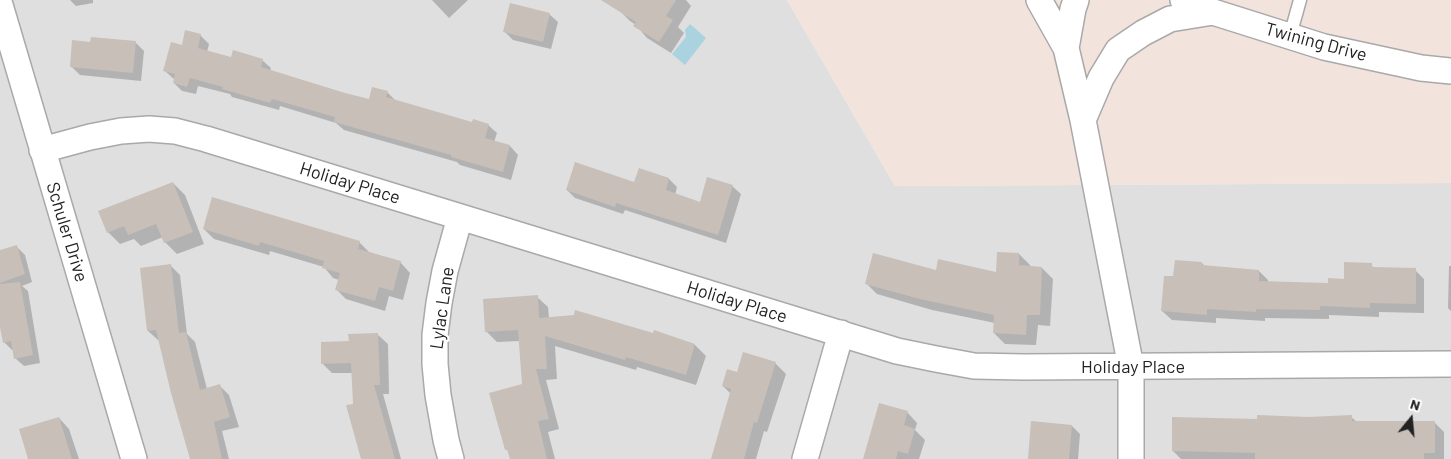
<!DOCTYPE html>
<html>
<head>
<meta charset="utf-8">
<style>
  body { margin:0 }
  #map { position:relative; width:1451px; height:459px; overflow:hidden; background:#f2efe9; font-family:Barlow,sans-serif }
  canvas { display:block }
  .north { position:absolute; left:1386px; top:394px; width:50px; height:50px; -webkit-text-stroke:4px #fff; paint-order:stroke; rotate:17deg; font-size:14px; font-weight:700; line-height:20px; text-align:center; color:#222 }
  .north::after { content:''; display:block; margin:auto; width:18px; height:22px; background:#222; clip-path:polygon(50% 0,100% 100%,50% 72%,0 100%) }
</style>
</head>
<body>
<div id="map">
<canvas width="1451" height="459"></canvas>
<div class="north">N</div>
</div>
<script>
const g = document.querySelector('canvas').getContext('2d');
g.lineJoin = 'round';
function fill(path, color) {
  g.fillStyle = color;
  g.fill(path, 'evenodd');
}
function toPath(rows) {
  const path = new Path2D();
  for (const r of rows) {
    path.moveTo(r[0], r[1]);
    for (let i = 2; i < r.length; i += 2) path.lineTo(r[i], r[i + 1]);
  }
  return path;
}
function trace(path, color, width, dash) {
  g.strokeStyle = color;
  g.lineWidth = width;
  g.lineCap = dash ? 'butt' : 'round';
  g.setLineDash(dash || []);
  g.stroke(path);
}
function label(font, color, halo, rows, align = 'center') {
  g.font = font + ' Barlow,sans-serif';
  g.lineWidth = 4.5;
  g.setLineDash([]);
  g.textBaseline = 'middle';
  g.strokeStyle = halo;
  g.fillStyle = color;
  for (const [text, x, y, turn = 0] of rows) {
    g.save();
    g.translate(x, y);
    g.rotate((+turn || 0) * Math.PI / 180);
    g.textAlign = isNaN(turn) ? turn : align;
    if (halo) g.strokeText(text, 0, 0);
    g.fillText(text, 0, 0);
    g.restore();
  }
}
const residential = toPath([
  [0,0,787,0,895,186,1451,183,1451,459,0,459]
]);
const military = toPath([
  [787,0,1451,0,1451,183,895,186]
]);
const water = toPath([
  [690,24,706,38,685,65,672,54,686,37,685,30]
]);
const shadow = toPath([
  [70,0,93,0,93,3,76,6],
  [432,0,468,0,449,18],
  [624,0,686,0,691,6,678,27,684,33,671,53,647,38,636,25,630,21,618,9],
  [549,14,558,22,551,49,513,40,505,32],
  [200,35,209,44,207,52,232,58,262,60,271,68,270,71,370,101,387,92,396,101,473,124,488,125,497,133,494,142,510,146,518,155,511,180,460,165,457,162,344,130,336,123,280,106,279,110,232,97,230,94,198,86,196,94,182,91,174,83,175,80,165,71,183,46],
  [91,43,136,43,144,51,141,81,80,75,71,66],
  [669,179,677,187,675,195,701,203,732,186,741,194,726,243,625,210,623,214,575,198,567,190],
  [173,183,185,195,204,244,177,254,165,242,163,237,141,246,134,239,120,244,108,232],
  [204,229,359,242,369,252,400,262,410,273,403,300,389,296,385,311,346,299,336,289,339,280,333,278,324,267,270,251,269,255,214,239],
  [17,247,25,255,32,282,22,286,28,291,40,363,24,366,15,358,14,350,12,350,4,342,0,320,0,251],
  [1019,254,1030,265,1030,267,1042,268,1053,279,1050,326,1038,325,1036,345,1005,344,994,333,995,323,932,310,877,294,866,283,937,272,997,274],
  [1202,263,1205,267,1259,271,1268,280,1268,282,1329,284,1345,280,1371,265,1375,269,1415,270,1424,279,1424,313,1379,312,1379,317,1329,315,1329,319,1265,318,1265,321,1216,318,1216,323,1172,320,1162,311,1175,278],
  [171,266,180,275,187,334,195,342,207,389,220,386,229,395,239,427,222,431,229,459,194,459,160,340,158,340,148,331],
  [1449,266,1451,266,1451,311,1448,308],
  [537,297,548,307,549,318,654,334,655,332,695,345,706,356,696,385,637,367,636,370,555,346,557,379,546,380,559,429,548,432,555,459,511,459,510,453,506,449,523,385,520,341,497,342,486,331],
  [378,335,388,344,389,394,383,394,401,459,362,459,354,404,353,373,332,373,322,363,350,342],
  [775,363,786,374,767,432,764,431,756,459,713,459,731,394,723,386,738,373],
  [907,412,917,423,915,430,925,440,919,459,864,459],
  [1351,417,1357,422,1434,422,1444,432,1444,459,1181,459,1173,451,1258,420],
  [59,418,69,429,79,459,29,459],
  [1072,426,1080,434,1078,459,1029,459]
]);
const building = toPath([
  [601,0,676,0,666,16,673,20,659,42,633,26,636,22],
  [510,3,550,13,543,42,503,32],
  [185,30,201,34,198,48,231,57,233,50,263,59,261,67,345,93,369,99,372,87,388,91,386,97,472,122,473,119,489,124,485,138,510,145,503,172,451,157,451,155,334,122,335,117,272,99,270,103,222,89,223,87,190,78,187,87,173,83,175,74,163,71,171,42,182,45],
  [91,37,136,41,133,73,70,67,72,40,90,42],
  [575,162,634,182,639,168,669,178,666,190,700,202,707,177,733,185,718,235,616,203,615,207,566,190],
  [173,182,193,232,164,243,156,224,128,235,124,226,107,233,98,211],
  [212,197,360,241,358,249,401,261,393,291,379,287,375,301,335,290,340,273,322,268,324,261,260,242,259,246,203,229],
  [17,245,25,274,0,283,0,250],
  [997,252,1019,253,1019,265,1042,267,1040,315,1027,315,1026,335,993,333,994,315,920,299,865,284,873,253,936,270,938,259,996,272],
  [1175,260,1202,262,1202,265,1259,270,1259,281,1328,283,1328,278,1344,279,1344,262,1372,263,1372,267,1416,268,1416,304,1370,303,1370,308,1320,306,1320,310,1256,309,1256,312,1207,309,1207,315,1161,311,1164,276,1173,276],
  [171,264,179,333,186,332,200,390,220,384,230,417,214,422,222,459,190,459,171,393,156,330,147,331,140,268],
  [20,282,33,355,14,359,11,341,3,343,0,327,0,284],
  [538,295,539,318,574,315,575,310,653,333,654,330,695,344,686,375,626,357,625,360,545,336,547,369,536,369,549,419,538,421,547,459,510,459,507,449,505,450,489,393,522,384,518,330,485,332,483,299],
  [378,333,380,385,374,385,395,459,361,459,346,405,353,404,351,363,321,364,321,342,349,341,348,334],
  [743,352,776,362,757,423,754,422,744,459,711,459,731,389,722,386,727,369,737,372],
  [879,403,908,411,904,425,915,429,908,454,898,451,896,459,863,459],
  [1257,415,1308,417,1352,415,1352,421,1435,421,1435,453,1424,453,1424,459,1255,459,1255,453,1172,451,1172,417,1257,419],
  [59,417,72,459,28,459,19,429],
  [1031,421,1072,425,1069,459,1028,459]
]);
const lane = toPath([
  [1290,36,1300,0]
]);
const street = toPath([
  [1039,0,1066,48,1083,120,1131,367,1131,459],
  [1183,0,1213,12,1324,47,1421,68,1451,71],
  [0,5,134,459],
  [1066,48,1073,9,1076,0],
  [1083,120,1101,78,1118,50,1143,33,1170,19,1213,12],
  [42,150,90,137,121,131,149,129,175,131,206,139,897,351,936,359,974,366,1024,367,1451,364],
  [451,459,446,440,438,395,435,364,435,335,439,303,445,271,460,217],
  [805,459,841,333]
]);
const streetNames = [
  ["Twining Drive",1316,42,15],
  ["Holiday Place",350,183,17],
  ["Schuler Drive",67,232,73],
  ["Holiday Place",737,302,17],
  ["Lylac Lane",442,308,-82],
  ["Holiday Place",1133,367]
];
fill(residential, '#e0dfdf');
fill(military, '#f3e3dd');
fill(water, '#aad3df');
fill(shadow, '#0003');
fill(building, '#c7bfb8');
trace(lane, '#a9a9a9', 15);
trace(street, '#a9a9a9', 28);
trace(lane, '#fff', 12);
trace(street, '#fff', 25);
label('18px', '#222', '#fff', streetNames);
</script>
</body>
</html>
